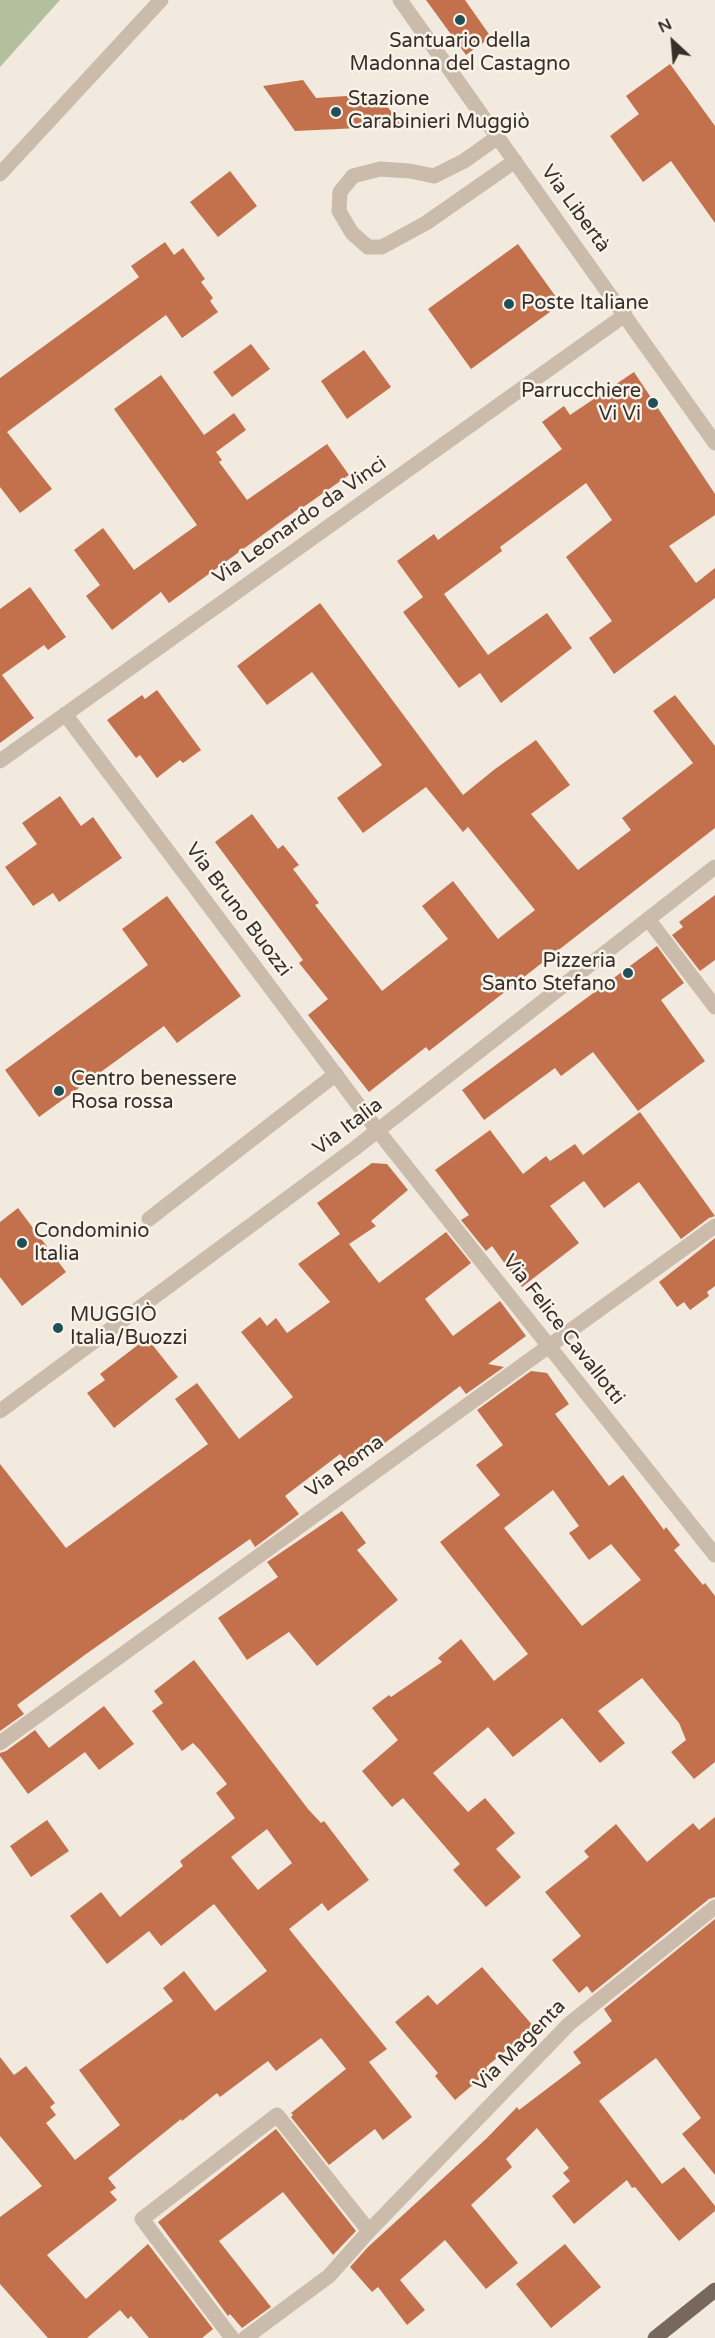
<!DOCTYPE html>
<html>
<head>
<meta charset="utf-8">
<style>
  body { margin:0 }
  #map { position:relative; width:715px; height:2338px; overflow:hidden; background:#f2eade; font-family:"Varela Round",sans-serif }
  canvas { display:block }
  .north { position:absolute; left:643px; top:12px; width:60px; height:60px; -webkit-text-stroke:4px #f9f3ea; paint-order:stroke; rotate:334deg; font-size:16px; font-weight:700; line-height:24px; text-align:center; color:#372f29 }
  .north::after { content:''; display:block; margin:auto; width:21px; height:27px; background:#372f29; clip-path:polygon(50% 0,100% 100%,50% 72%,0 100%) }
</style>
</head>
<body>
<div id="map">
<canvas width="715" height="2338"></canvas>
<div class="north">N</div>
</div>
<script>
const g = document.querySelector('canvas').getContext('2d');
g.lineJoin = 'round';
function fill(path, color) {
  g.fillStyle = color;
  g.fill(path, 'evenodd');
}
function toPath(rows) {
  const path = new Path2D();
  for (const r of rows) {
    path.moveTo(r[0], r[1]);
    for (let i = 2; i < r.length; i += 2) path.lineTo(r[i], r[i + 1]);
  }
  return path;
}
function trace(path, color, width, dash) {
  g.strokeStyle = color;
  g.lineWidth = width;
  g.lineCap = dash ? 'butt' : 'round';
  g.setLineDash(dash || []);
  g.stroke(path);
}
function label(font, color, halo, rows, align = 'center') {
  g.font = font + ' "Varela Round",sans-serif';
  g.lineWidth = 5;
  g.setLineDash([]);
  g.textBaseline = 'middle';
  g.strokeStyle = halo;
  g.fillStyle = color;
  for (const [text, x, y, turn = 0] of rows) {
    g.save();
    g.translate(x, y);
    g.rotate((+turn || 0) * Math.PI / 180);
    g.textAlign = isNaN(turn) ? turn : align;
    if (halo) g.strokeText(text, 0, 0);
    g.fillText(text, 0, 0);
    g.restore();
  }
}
const green = toPath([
  [0,0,60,0,0,67]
]);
const building = toPath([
  [426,0,465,0,491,37,466,55],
  [670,64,715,126,715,223,671,161,643,182,610,136,639,114,626,96],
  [303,80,316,98,378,94,402,126,295,131,263,86],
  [230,171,257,206,218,237,190,202],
  [165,242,174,255,183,248,205,279,201,282,213,298,210,301,218,312,182,338,166,315,7,432,52,489,20,513,0,487,0,378,139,277,131,266],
  [518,244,561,304,471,369,428,309],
  [251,344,270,369,232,397,213,372],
  [364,350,391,387,347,419,321,381],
  [634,372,715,494,715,515,669,546,696,583,715,568,715,598,614,674,589,638,612,621,566,557,612,520,586,483,500,547,502,551,444,594,488,655,547,613,572,648,501,703,480,673,459,688,403,612,423,597,397,561,434,534,438,540,562,449,542,422,564,406,570,415],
  [161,375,204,435,234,413,246,430,216,452,222,460,219,462,247,500,327,444,349,475,302,508,301,507,169,603,161,592,112,630,86,596,100,585,74,550,103,528,134,570,197,525,114,409],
  [30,587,66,637,48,650,44,645,2,675,34,718,0,743,0,609],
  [320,603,463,795,495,769,536,740,570,785,531,814,578,870,631,830,622,818,693,763,653,711,675,695,715,746,715,828,429,1051,426,1047,369,1092,308,1015,328,999,299,963,303,960,215,842,252,814,278,849,283,845,299,865,293,869,319,903,315,905,382,991,448,939,422,906,453,881,498,939,535,910,468,827,463,832,426,787,363,833,337,798,382,765,312,672,267,705,237,666],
  [157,690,201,750,183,763,180,760,157,778,140,755,136,758,107,720,142,695,145,699],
  [60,796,81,826,93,817,122,858,59,902,53,893,33,906,5,867,37,844,22,823],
  [715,895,715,960,700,971,672,935,683,927,679,922],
  [167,896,241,996,177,1043,164,1026,39,1117,5,1070,148,965,122,929],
  [657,946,684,983,661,1000,705,1061,638,1111,593,1052,561,1076,555,1068,484,1120,462,1090],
  [640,1112,715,1216,709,1218,681,1239,639,1182,604,1208,584,1181,550,1206,579,1243,522,1287,492,1246,486,1251,461,1220,469,1215,435,1170,490,1130,523,1174,546,1156,550,1161,575,1144,583,1155],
  [372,1163,387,1164,408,1190,371,1221,376,1226,349,1244,379,1283,446,1232,471,1263,425,1299,453,1336,500,1301,526,1336,488,1364,504,1367,466,1394,460,1386,352,1468,340,1454,285,1496,299,1514,255,1547,250,1539,86,1654,17,1705,24,1714,0,1731,0,1464,66,1548,208,1444,175,1399,197,1383,239,1439,293,1397,241,1332,260,1317,267,1326,276,1318,287,1333,330,1302,298,1264,340,1234,317,1203],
  [18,1208,66,1272,22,1306,0,1277,0,1222],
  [715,1238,715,1286,707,1292,709,1296,690,1310,684,1302,677,1307,659,1282],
  [147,1338,178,1377,114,1428,87,1393,105,1380,100,1374],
  [531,1371,547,1373,569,1404,555,1414,609,1486,623,1475,664,1530,666,1527,680,1545,674,1550,703,1585,705,1583,715,1596,715,1762,694,1779,671,1752,686,1740,679,1723,642,1678,598,1711,625,1743,600,1763,562,1718,513,1757,488,1727,433,1773,468,1812,485,1798,515,1833,496,1849,521,1877,486,1907,453,1870,460,1864,403,1798,392,1807,362,1771,398,1740,372,1708,389,1695,391,1697,442,1662,438,1658,461,1639,494,1681,528,1654,440,1542,500,1495,476,1465,503,1445,477,1410],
  [553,1490,579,1526,569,1533,589,1560,611,1544,641,1580,582,1626,504,1528],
  [342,1511,366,1543,357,1550,398,1600,317,1666,289,1632,247,1660,218,1618,278,1577,267,1562],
  [194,1660,308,1809,321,1823,324,1821,369,1880,328,1911,322,1903,289,1929,387,2049,369,2062,412,2117,383,2140,375,2129,329,2165,291,2117,293,2115,291,2113,346,2069,321,2038,276,2071,268,2061,220,2097,217,2093,182,2121,181,2119,108,2178,116,2188,110,2192,117,2200,47,2255,86,2299,148,2244,213,2329,202,2338,149,2338,131,2316,128,2319,120,2310,87,2338,48,2338,0,2284,0,2217,42,2186,0,2136,0,2057,14,2075,26,2066,55,2103,50,2107,56,2115,46,2123,75,2160,120,2125,79,2070,173,2001,163,1988,184,1971,215,2011,267,1971,214,1904,161,1946,149,1931,107,1964,70,1916,101,1892,120,1917,183,1866,180,1861,235,1818,216,1793,227,1784,200,1750,193,1743,182,1751,152,1711,163,1703,154,1691],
  [267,1829,292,1863,258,1890,231,1857],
  [104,1706,134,1744,99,1770,85,1752,28,1794,0,1756,0,1753,6,1751,35,1730,49,1748],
  [715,1817,715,1897,709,1899,592,1993,587,1986,579,1993,552,1960,581,1936,545,1892,589,1857,584,1851,616,1824,647,1862,693,1823,699,1830],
  [47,1820,69,1851,31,1877,10,1846],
  [715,1919,715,2175,682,2134,701,2118,656,2058,599,2101,662,2184,684,2167,715,2206,715,2211,679,2241,635,2187,632,2188,627,2180,574,2224,552,2196,570,2181,563,2173,569,2168,537,2128,506,2159,512,2167,471,2205,518,2263,486,2289,445,2240,400,2280,425,2310,407,2325,378,2287,372,2292,350,2267,368,2247,487,2138,517,2107,519,2110,581,2063,573,2052,612,2021,604,2009],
  [482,1967,534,2027,486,2067,489,2071,455,2100,435,2076,438,2073,395,2022,428,1995,437,2005],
  [276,2129,356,2231,333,2255,283,2192,219,2241,271,2307,242,2328,230,2314,228,2316,158,2222],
  [565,2244,601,2287,551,2328,516,2284]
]);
const service = toPath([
  [498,137,464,161,434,176,410,171,380,169,353,176,340,192,339,211,352,233,368,247,382,247,426,223,515,161],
  [0,174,161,0],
  [149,1219,336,1074]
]);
const minor = toPath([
  [65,714,378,1131,715,1555],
  [0,761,625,315],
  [648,919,715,1007],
  [0,1743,715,1226],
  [232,2338,142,2219,277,2115,369,2231],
  [245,2338,329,2276,369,2231,569,2024,715,1907]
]);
const tertiary = toPath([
  [400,0,715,443],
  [0,1411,354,1149,715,867]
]);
const primary = toPath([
  [655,2338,715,2290]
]);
const markers = [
  [460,20,6,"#205057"],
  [336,112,6,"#205057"],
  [509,304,6,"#205057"],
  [653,403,6,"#205057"],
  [628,973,6,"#205057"],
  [59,1091,6,"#205057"],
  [22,1243,6,"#205057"],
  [58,1328,6,"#205057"]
];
const poiNames = [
  ["Santuario della",460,42,"center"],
  ["Madonna del Castagno",460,65,"center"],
  ["Stazione",348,100],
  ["Carabinieri Muggiò",348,123],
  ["Poste Italiane",521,304],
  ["Parrucchiere",641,392,"right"],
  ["Vi Vi",641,415,"right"],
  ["Pizzeria",616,962,"right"],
  ["Santo Stefano",616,985,"right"],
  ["Centro benessere",71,1080],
  ["Rosa rossa",71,1103],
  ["Condominio",34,1232],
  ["Italia",34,1255],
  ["MUGGIÒ",70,1316],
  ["Italia/Buozzi",70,1339]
];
const streetNames = [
  ["Via Libertà",575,209,54],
  ["Via Leonardo da Vinci",300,521,-35],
  ["Via Bruno Buozzi",238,910,53],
  ["Via Italia",348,1127,-37],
  ["Via Felice Cavallotti",563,1330,52],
  ["Via Roma",345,1467,-36],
  ["Via Magenta",520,2046,-45]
];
fill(green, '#b2c09e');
fill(building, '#c2714c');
trace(service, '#cabbaa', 15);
trace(minor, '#cabbaa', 15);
trace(tertiary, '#cabbaa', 15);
trace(primary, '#78675b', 15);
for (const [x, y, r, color] of markers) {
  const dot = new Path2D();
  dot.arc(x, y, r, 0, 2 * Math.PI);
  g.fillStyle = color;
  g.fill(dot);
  trace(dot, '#f9f3ea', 2);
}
label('20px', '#372f29', '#f9f3ea', poiNames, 'left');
label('20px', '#372f29', '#f9f3ea', streetNames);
</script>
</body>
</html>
